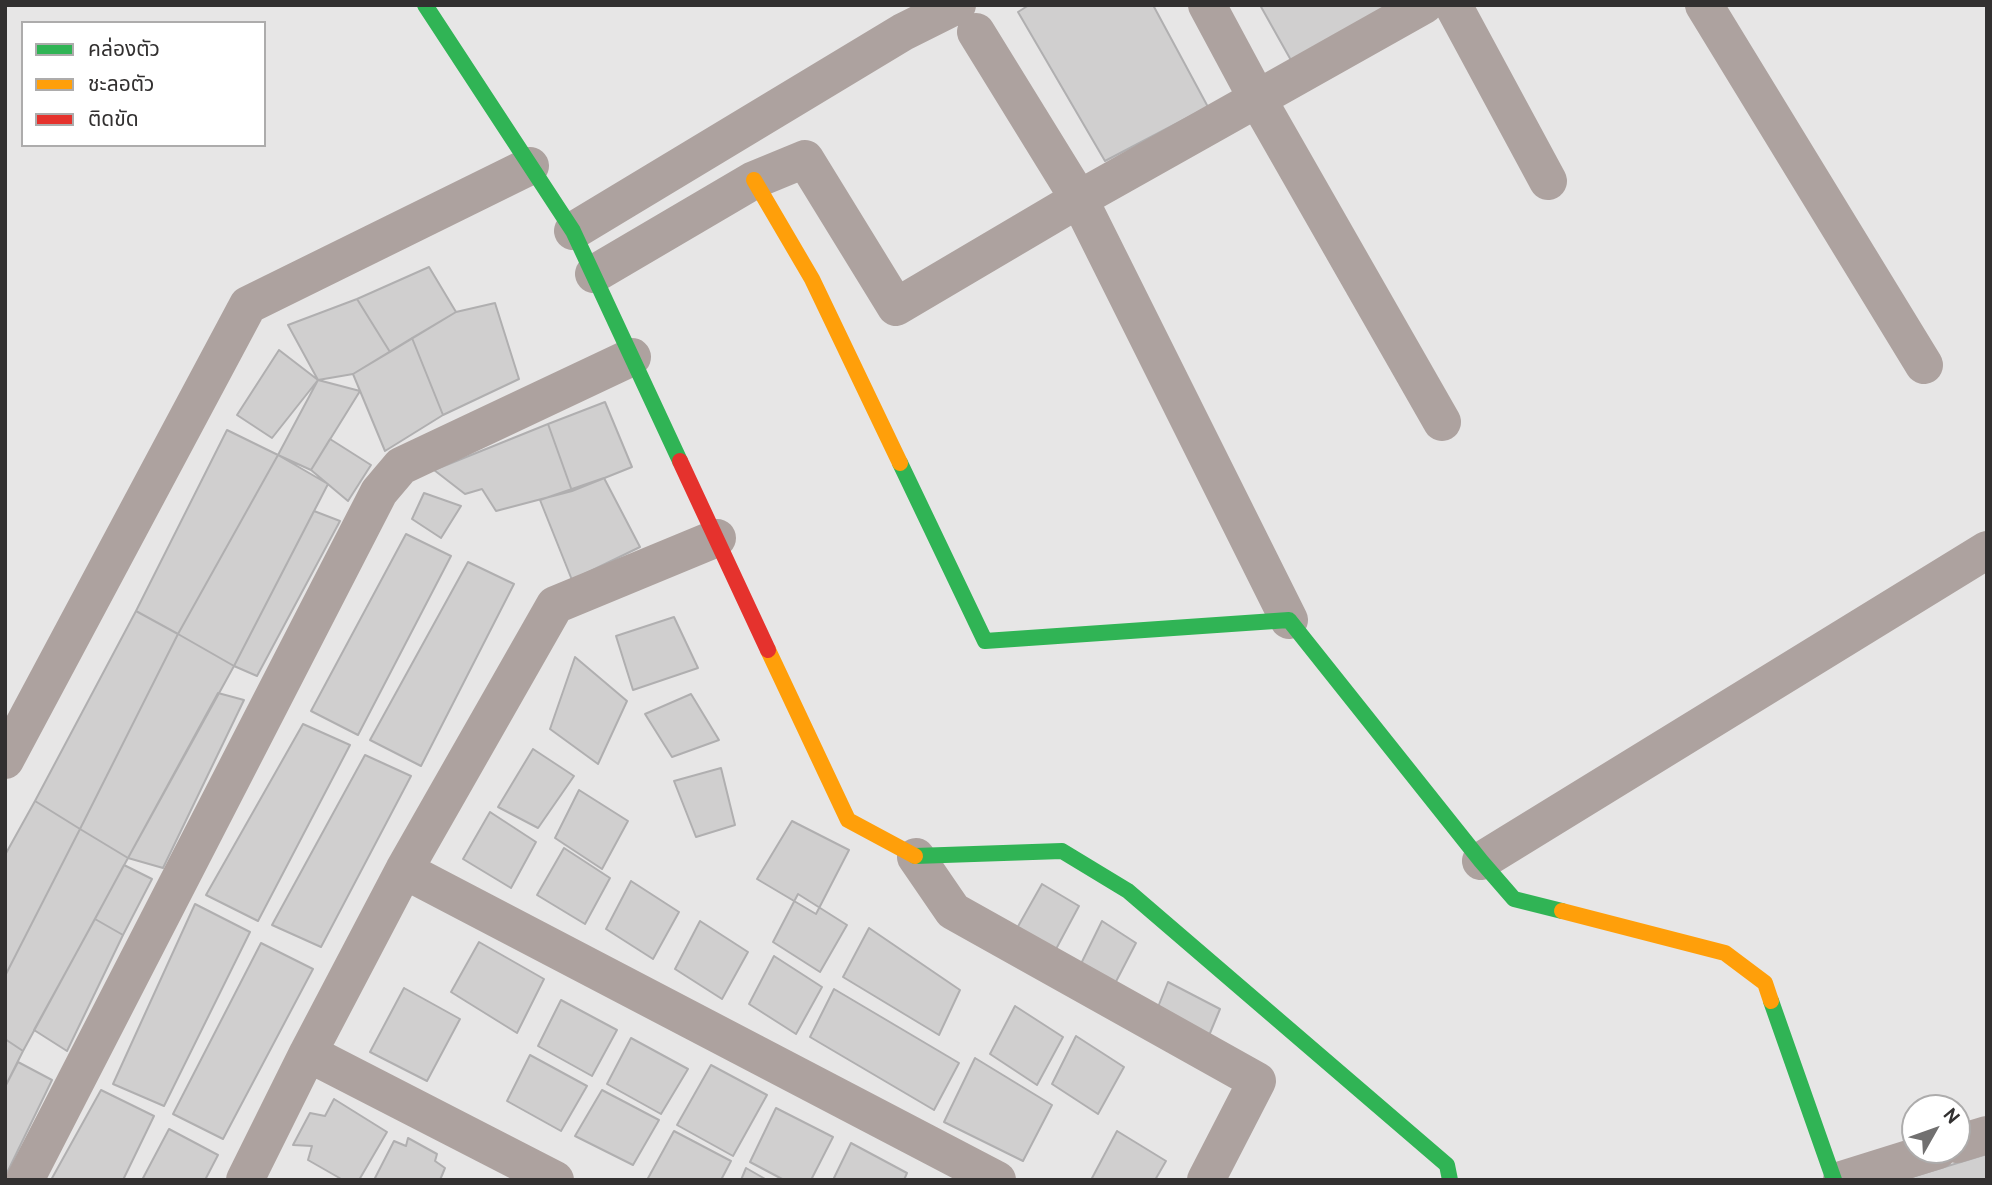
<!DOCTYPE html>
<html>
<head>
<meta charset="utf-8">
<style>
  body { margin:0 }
  #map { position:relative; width:1992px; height:1185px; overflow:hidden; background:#e7e6e6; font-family:Overpass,"Noto Sans Thai",sans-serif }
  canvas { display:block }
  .frame { position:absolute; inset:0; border:7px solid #323030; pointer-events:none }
  .legend { position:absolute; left:21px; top:21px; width:245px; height:126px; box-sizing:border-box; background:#fff; border:2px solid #adacac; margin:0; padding:9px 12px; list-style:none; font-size:21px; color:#323030 }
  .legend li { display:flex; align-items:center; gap:14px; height:35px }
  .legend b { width:35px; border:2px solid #adacac }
  .north { position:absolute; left:1901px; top:1094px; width:70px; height:70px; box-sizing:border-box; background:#fff; border:2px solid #adacac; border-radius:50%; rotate:50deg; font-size:19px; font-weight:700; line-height:28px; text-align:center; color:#323030 }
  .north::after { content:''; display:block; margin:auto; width:24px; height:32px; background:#717070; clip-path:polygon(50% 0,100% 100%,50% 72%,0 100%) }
</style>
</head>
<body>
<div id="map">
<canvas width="1992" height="1185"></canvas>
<div class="frame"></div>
<ul class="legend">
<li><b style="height:9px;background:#30b455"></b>คล่องตัว</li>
<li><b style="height:9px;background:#ff9f0a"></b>ชะลอตัว</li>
<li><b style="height:9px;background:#e5322d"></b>ติดขัด</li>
</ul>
<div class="north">N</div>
</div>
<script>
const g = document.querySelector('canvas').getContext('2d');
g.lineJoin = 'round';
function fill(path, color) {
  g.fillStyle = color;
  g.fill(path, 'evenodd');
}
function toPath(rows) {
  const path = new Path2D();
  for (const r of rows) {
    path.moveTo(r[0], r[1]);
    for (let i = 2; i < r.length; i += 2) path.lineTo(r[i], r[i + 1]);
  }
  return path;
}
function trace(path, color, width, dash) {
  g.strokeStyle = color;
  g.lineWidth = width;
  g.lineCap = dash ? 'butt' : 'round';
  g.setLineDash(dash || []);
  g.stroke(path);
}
const building = toPath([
  [1029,5,1153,5,1208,107,1105,161,1018,12,1029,5],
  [1260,5,1389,5,1292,62,1260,5],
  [429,267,456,312,390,352,357,299,429,267],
  [357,299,390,352,353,374,318,380,288,325,357,299],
  [495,303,519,379,443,415,412,338,456,312,495,303],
  [412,338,443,415,385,451,353,374,412,338],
  [279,350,318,380,272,438,237,415,279,350],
  [318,380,360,391,311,470,278,455,318,380],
  [605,402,632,467,572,491,548,424,605,402],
  [548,424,572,491,496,511,482,489,465,494,434,470,548,424],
  [227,430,278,455,178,634,136,611,227,430],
  [330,439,371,465,348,501,311,470,330,439],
  [278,455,328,484,234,666,178,634,278,455],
  [604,478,640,547,572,580,540,500,604,478],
  [424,493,461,506,441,538,412,519,424,493],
  [314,511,340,521,257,676,234,666,314,511],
  [406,534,451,556,358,735,311,711,406,534],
  [468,562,514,584,421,766,370,740,468,562],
  [136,611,178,634,80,829,35,801,136,611],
  [674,617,698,668,633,690,616,636,674,617],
  [178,634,234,666,128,858,80,829,178,634],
  [575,657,627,701,598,764,550,729,575,657],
  [218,693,244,700,163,868,128,858,218,693],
  [691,694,719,740,672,757,645,714,691,694],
  [303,724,350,745,258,921,206,895,303,724],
  [533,749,574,776,538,828,498,807,533,749],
  [365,755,411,776,321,947,272,925,365,755],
  [721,768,735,825,696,837,674,781,721,768],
  [579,790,628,821,602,869,555,838,579,790],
  [35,801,80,829,5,976,5,855,35,801],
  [490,812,536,842,511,888,463,859,490,812],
  [792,821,849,850,816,914,757,879,792,821],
  [80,829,128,858,23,1051,5,1039,5,976,80,829],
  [564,848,610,878,585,924,537,895,564,848],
  [124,865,152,879,123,935,95,919,124,865],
  [631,881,679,912,653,959,606,929,631,881],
  [1042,884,1079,906,1048,964,1012,937,1042,884],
  [798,894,847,925,820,972,773,942,798,894],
  [195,904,250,932,164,1106,113,1084,195,904],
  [95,919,123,935,67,1051,34,1030,95,919],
  [700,921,748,952,722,999,675,969,700,921],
  [1102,921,1136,943,1108,997,1074,978,1102,921],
  [869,928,960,990,939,1035,843,977,869,928],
  [479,942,544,979,517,1033,451,992,479,942],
  [261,943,313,969,223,1139,173,1114,261,943],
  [774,956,822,987,796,1034,749,1004,774,956],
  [1168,982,1220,1009,1203,1050,1152,1022,1168,982],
  [404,988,460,1019,427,1081,370,1052,404,988],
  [834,989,959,1063,934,1110,810,1037,834,989],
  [561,1000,617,1030,592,1076,538,1046,561,1000],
  [1015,1006,1063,1037,1037,1085,990,1054,1015,1006],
  [1076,1036,1124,1067,1098,1114,1052,1084,1076,1036],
  [631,1038,688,1069,661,1114,607,1084,631,1038],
  [5,1039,23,1051,5,1087,5,1039],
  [530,1055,587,1086,561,1131,507,1101,530,1055],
  [975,1058,1052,1105,1023,1161,944,1122,975,1058],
  [18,1062,52,1080,5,1177,5,1087,18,1062],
  [711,1065,767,1095,733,1156,677,1125,711,1065],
  [101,1090,154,1116,123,1180,51,1180,101,1090],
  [602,1090,659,1120,633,1165,575,1136,602,1090],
  [334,1099,387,1132,359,1180,343,1180,308,1160,312,1146,293,1145,310,1113,325,1116,334,1099],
  [776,1108,833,1137,811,1180,784,1180,750,1162,776,1108],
  [169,1129,218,1155,205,1180,142,1180,169,1129],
  [674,1131,731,1161,721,1180,647,1180,674,1131],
  [1117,1131,1166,1161,1155,1180,1091,1180,1117,1131],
  [408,1138,437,1154,435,1161,445,1168,440,1180,374,1180,394,1141,406,1146,408,1138],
  [851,1143,907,1173,904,1180,833,1180,851,1143],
  [1987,1154,1987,1180,1902,1180,1987,1154],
  [746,1168,767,1180,741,1180,746,1168]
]);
const street = toPath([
  [1207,5,1258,100,1442,422],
  [1453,5,1548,181],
  [1704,5,1924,365],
  [976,32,1079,199,1289,620],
  [573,231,903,32,957,5],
  [594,274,754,180,805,159,896,307,1079,199,1424,5],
  [5,760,248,305,530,166],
  [916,857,953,911,1257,1081,1206,1180],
  [1481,861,1987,550],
  [404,870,997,1180],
  [308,1053,555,1180],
  [1957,1144,1987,1135],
  [25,1180,379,492,401,466,632,357],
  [245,1180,308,1053,404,870,555,605,717,538],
  [1842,1180,1938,1150]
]);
const fast = toPath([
  [425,5,573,231,680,461],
  [900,463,985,641,1289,620,1481,861,1514,899,1562,911],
  [915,856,1062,851,1128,891,1447,1165,1450,1180],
  [1771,1001,1834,1180]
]);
const slow = toPath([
  [754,180,812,279,900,463],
  [768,650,848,820,915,856],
  [1562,911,1725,953,1765,983,1771,1001]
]);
const jam = toPath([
  [680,461,768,650]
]);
fill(building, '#d0cfcf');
trace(building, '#b0afb0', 2);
trace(street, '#ada29f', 38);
trace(fast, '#30b455', 16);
trace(slow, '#ff9f0a', 16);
trace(jam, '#e5322d', 16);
</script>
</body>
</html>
